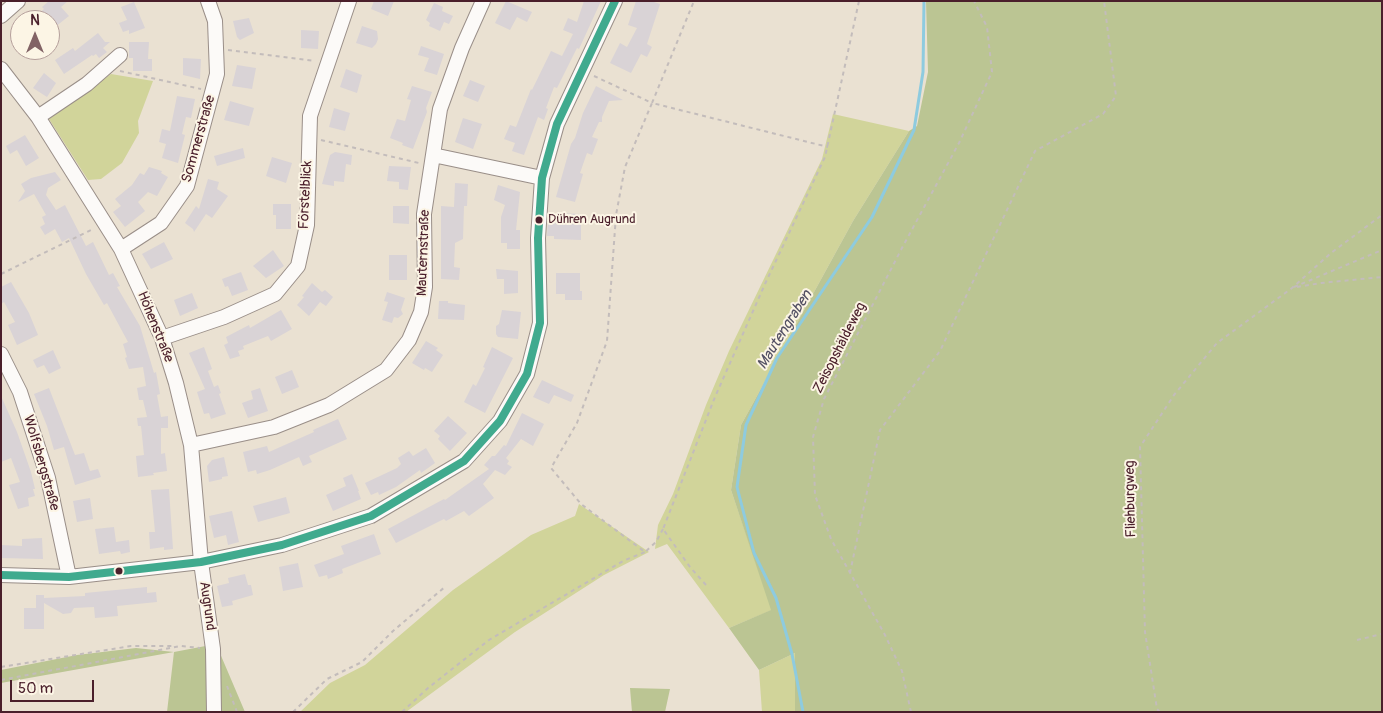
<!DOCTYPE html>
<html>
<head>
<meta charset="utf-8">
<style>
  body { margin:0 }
  #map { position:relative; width:1383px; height:713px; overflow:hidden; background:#eae1d2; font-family:Pangolin,sans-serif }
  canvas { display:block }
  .frame { position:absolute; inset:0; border:2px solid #4a1f2b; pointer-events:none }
  .north { position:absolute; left:10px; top:10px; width:50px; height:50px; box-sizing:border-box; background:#fcf5e5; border:1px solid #b59f9b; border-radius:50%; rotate:0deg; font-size:14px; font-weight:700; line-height:20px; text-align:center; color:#4a1f2b }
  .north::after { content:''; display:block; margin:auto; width:18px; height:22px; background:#826365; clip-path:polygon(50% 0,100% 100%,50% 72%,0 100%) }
  .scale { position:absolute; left:10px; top:680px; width:84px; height:22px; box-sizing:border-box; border:2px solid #4a1f2b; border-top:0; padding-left:6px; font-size:15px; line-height:18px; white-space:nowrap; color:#4a1f2b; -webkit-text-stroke:4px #fcf5e5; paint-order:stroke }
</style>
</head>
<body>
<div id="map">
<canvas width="1383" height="713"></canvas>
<div class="frame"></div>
<div class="north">N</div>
<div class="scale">50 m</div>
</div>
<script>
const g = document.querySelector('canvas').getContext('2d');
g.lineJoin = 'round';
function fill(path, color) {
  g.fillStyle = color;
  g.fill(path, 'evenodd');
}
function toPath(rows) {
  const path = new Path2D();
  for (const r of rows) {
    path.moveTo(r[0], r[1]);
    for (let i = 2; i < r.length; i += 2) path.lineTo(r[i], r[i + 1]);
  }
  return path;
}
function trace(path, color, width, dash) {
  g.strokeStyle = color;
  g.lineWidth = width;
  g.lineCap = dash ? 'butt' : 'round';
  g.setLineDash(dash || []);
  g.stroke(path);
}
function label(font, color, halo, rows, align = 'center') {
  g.font = font + ' Pangolin,sans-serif';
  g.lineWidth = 4;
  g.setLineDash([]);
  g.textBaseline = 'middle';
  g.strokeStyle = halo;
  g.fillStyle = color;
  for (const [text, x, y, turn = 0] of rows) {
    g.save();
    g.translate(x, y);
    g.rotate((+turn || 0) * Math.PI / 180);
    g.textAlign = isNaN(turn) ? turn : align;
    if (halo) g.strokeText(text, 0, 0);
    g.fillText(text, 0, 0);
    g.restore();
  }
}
const green = toPath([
  [111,74,153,81,138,121,139,133,122,163,101,179,88,180,49,119],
  [833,114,909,131,853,221,741,425,731,490,772,610,729,628,667,544,655,549,658,525,673,494,706,405,729,351,822,159],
  [579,504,649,552,604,575,515,632,406,712,300,712,330,683,365,665,453,590,531,535,575,516],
  [795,653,795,712,762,712,759,670]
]);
const forest = toPath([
  [926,1,1382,1,1382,712,795,712,795,653,759,670,729,628,771,610,731,490,741,425,853,221,909,131,917,126,928,72],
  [216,644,245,712,167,712,174,652,1,683,1,670,77,655,136,648,174,652],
  [630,688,670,689,665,712,632,712]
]);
const stream = toPath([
  [803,712,792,654,776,598,754,553,737,487,746,425,777,358,872,217,914,130,923,72,924,1]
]);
const building = toPath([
  [49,1,68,1,61,7,69,16,50,31,50,20,31,20,44,9,42,7],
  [374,1,394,1,388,16,371,9],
  [506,1,532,12,527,22,517,17,510,30,495,23],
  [584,1,601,1,579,49,577,48,557,88,554,87,546,108,548,109,544,120,538,117,524,155,512,151,515,143,504,139,510,125,516,127,531,89,532,90,551,51,562,56,573,34,563,30,568,18,577,22],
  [636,1,651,1,660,4,647,44,652,47,647,57,641,54,631,73,610,63,620,43,627,47,637,28,628,25],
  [134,2,145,28,129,34,129,30,123,32,119,23,127,20,121,7],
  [434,3,443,7,442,11,453,16,449,24,444,22,440,31,429,26,430,23,426,20],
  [249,18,254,33,240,40,237,37,233,21],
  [362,26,377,31,378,39,376,44,372,48,356,43],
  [301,30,319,31,318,49,301,48],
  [98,33,105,42,110,42,103,48,107,52,99,58,96,54,93,56,92,55,64,74,55,60,73,48,75,51],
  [129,42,149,42,148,59,152,59,152,71,133,71,133,58,129,58],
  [421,46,444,54,437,75,424,71,429,58,418,55],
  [183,58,201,59,200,79,183,75],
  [237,65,256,68,252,89,232,86],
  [346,69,362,75,357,93,340,87],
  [44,73,56,83,47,97,33,88],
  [470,80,485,86,478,102,463,96],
  [412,86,432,92,426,108,427,112,413,149,402,145,403,143,390,138,397,119,405,121,411,100,407,99],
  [596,86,623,100,609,101,602,117,602,122,599,122,592,137,598,139,592,155,587,153,580,173,583,174,575,202,556,197,571,144,575,138,583,113],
  [177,96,195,99,191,118,186,117,182,134,185,135,178,163,162,158,166,144,159,142,162,129,170,131],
  [230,101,254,108,249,126,224,120],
  [334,108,350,113,345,131,329,127],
  [463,118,482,124,473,149,455,142],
  [25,135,39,158,26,166,17,150,10,154,6,146],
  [243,148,245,158,217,166,214,156],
  [335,152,352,155,351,165,346,164,344,182,334,181,334,186,322,184,330,155],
  [272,157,292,163,286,183,266,176],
  [389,166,411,167,408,190,399,189,399,182,387,181],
  [149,167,162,171,161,173,168,177,157,196,148,192,138,202,145,211,125,227,113,212,121,206,115,199,132,185,140,173,144,175],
  [55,172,61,180,48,188,46,195,56,210,65,205,86,246,93,242,109,275,113,273,120,286,117,287,140,326,154,373,156,372,160,394,157,395,161,417,168,416,168,428,161,428,161,454,165,453,167,471,153,473,154,475,138,477,136,456,144,455,141,426,138,426,137,418,147,417,143,400,139,400,137,388,146,386,143,367,129,369,125,358,127,357,123,344,128,342,107,303,104,305,86,274,69,238,62,242,55,229,45,235,40,227,45,224,42,217,46,215,34,194,18,202,25,191,21,184,31,178],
  [208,179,219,182,217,189,228,196,212,218,206,214,194,232,193,229,185,223,196,206,199,209],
  [455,183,468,184,467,206,464,206,463,239,455,243,454,267,460,268,459,280,441,279,441,206,454,207],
  [498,185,520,192,516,230,520,230,520,249,507,249,507,243,501,243,501,217,505,205,494,200],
  [273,204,291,204,291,229,276,229,276,215,273,215],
  [393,206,409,206,409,224,393,223],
  [557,213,581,214,581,240,554,239,554,236,547,236,548,221,556,221],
  [164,242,173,259,151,269,142,254],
  [273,250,284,266,266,278,253,266],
  [389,255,407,255,407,280,389,280],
  [496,269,518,271,518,293,504,294,504,279,497,279],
  [241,272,248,290,232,296,228,286,225,287,222,279],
  [556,273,580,273,580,291,582,291,582,300,565,300,565,294,556,294],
  [11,282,29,313,38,335,17,345,8,325,15,322,4,302,1,304,1,287],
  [312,283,322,292,325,290,333,297,326,306,320,302,309,316,297,305,304,297,302,296],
  [387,292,405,298,401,310,403,314,398,318,394,317,392,323,382,320,388,302,384,301],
  [192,293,198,308,180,316,174,300],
  [439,301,448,301,448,303,465,305,464,320,438,319],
  [281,310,292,329,271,341,268,336,243,346,244,349,238,351,240,356,230,359,224,345,228,343,226,337,249,325,250,328],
  [502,310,521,312,518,339,498,337,496,334,496,326,499,324],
  [426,341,438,348,436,350,443,355,432,372,425,368,424,370,412,363],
  [204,347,212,369,208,371,214,387,218,385,221,393,219,394,226,414,211,419,209,413,204,414,197,392,205,389,189,353],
  [492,347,513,358,485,413,464,402,473,384,476,386,485,368,483,367],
  [53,350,61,368,49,374,44,365,37,368,33,360],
  [292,370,299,387,282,394,275,377],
  [542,380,574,395,571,402,554,395,549,404,533,397],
  [49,388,75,455,84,453,90,471,98,469,101,477,75,485,64,447,54,450,47,426,34,394],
  [260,388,268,411,248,418,242,403,253,399,251,391],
  [1,396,17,432,31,472,35,489,33,489,35,496,28,498,29,506,18,509,9,485,20,482,11,458,1,462],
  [522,413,544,424,533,446,521,439,506,458,509,461,507,464,512,467,505,475,495,470,483,484,494,498,469,516,464,511,446,521,444,519,396,543,388,529,444,499,445,500,489,469,484,465,492,456,495,456,504,445,506,446],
  [448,416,467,433,450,451,438,439,440,436,434,431],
  [338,419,347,439,309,456,312,462,303,466,299,457,270,470,257,474,256,470,248,472,243,452,267,446,269,452,314,432,313,430],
  [426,448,435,463,421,473,420,470,396,487,379,495,378,492,371,495,365,483,397,468,401,464,398,458,409,451,413,456],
  [224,457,228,476,222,477,222,479,209,482,207,466,212,460],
  [352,474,359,491,358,491,361,499,333,511,326,495,346,486,343,478],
  [169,489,173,549,164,550,164,547,150,549,149,532,155,532,151,490],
  [286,497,290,513,258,522,253,506],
  [90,498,93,519,77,522,73,501],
  [232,511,239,542,228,545,226,535,214,538,209,516],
  [114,527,116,542,129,540,130,552,121,554,120,551,99,554,95,529],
  [374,534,381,554,342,569,343,573,328,579,327,575,319,577,314,565,344,554,341,546],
  [42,538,43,559,1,558,1,545,22,546,22,539],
  [298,563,303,587,283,591,279,567],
  [245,574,248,585,251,585,253,595,232,601,233,605,222,607,217,586,229,583,228,578],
  [147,587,147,593,156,592,157,602,117,606,118,616,95,618,94,607,74,608,71,613,63,614,44,603,44,629,24,629,24,608,36,608,36,595,44,595,44,598,85,596,85,593]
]);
const path = toPath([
  [228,50,315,61],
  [120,71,201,89],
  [594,76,652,103,694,1],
  [321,140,419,163],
  [1,274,93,229],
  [1294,287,1382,250],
  [1297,287,1321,283,1382,277],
  [663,529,656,542,645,552,581,504,551,468,577,423,607,341,616,215,625,167,652,103,828,147],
  [850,573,880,430,940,351,1035,151,1103,114,1116,96,1104,1],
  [706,585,690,567,663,529,715,397,765,284,825,157,859,1],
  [1357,640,1382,634],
  [1,667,131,646,175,646],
  [1,680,181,646,200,648],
  [227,686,237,712],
  [293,712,327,679,362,662,393,631,446,586],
  [402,712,428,688,489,640,623,561,645,552],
  [911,712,902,671,885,635,831,539,815,495,813,437,824,399,903,246,959,143,992,72,987,27,974,1],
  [1160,712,1157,709,1145,632,1140,447,1174,395,1217,343,1292,288,1331,253,1382,215]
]);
const minor = toPath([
  [1,16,18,1],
  [1,69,38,117,121,249,162,338,176,383,191,445,201,562,213,649,214,712],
  [38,117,87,84,120,55],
  [433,155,542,178],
  [121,249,161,223,187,186,217,74,215,21,208,1],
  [162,338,224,317,275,294,298,266,307,225,310,116,349,1],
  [1,354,20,392,48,478,69,577],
  [191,445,274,427,329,405,386,370,409,340,421,312,425,287,424,214,440,109,462,48,483,1],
  [1,575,69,577,201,562,282,545,371,516,464,461,500,421,527,374,540,323,538,238,542,178,557,124,615,1]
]);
const bus1 = toPath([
  [1,575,69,577,201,562,282,545,371,516,464,461,500,421,527,374,540,323,538,238,542,178,557,124,615,1]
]);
const markers = [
  [539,220,4.5,"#4a1f2b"],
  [119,571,4.5,"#4a1f2b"]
];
const busNames = [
  ["Dühren Augrund",548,220]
];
const streetNames = [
  ["Sommerstraße",199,139,-74],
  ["Förstelblick",306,195,-87],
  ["Mauternstraße",424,253,-88],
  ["Höhenstraße",155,327,68],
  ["Zeisopshäldeweg",840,348,-63],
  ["Wolfsbergstraße",41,463,74],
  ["Fliehburgweg",1131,499,-91],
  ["Augrund",207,606,82]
];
const waterNames = [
  ["Mautengraben",785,330,-58]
];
fill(green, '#d1d49a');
fill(forest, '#bbc593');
trace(stream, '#8ecbdf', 3);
fill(building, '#d9d3d6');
trace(minor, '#998e88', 16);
trace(path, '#c3bcbb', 2, [4, 4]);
trace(minor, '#fcfaf8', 14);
trace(bus1, '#40aa8e', 8);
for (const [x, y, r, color] of markers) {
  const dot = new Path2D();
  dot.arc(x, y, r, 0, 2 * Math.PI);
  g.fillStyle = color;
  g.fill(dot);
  trace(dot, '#fcf5e5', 2);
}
label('13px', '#4a1f2b', '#fcf5e5', busNames, 'left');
label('14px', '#4a1f2b', '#fcf5e5', streetNames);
label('italic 15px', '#535063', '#fcf5e5', waterNames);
</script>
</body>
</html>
